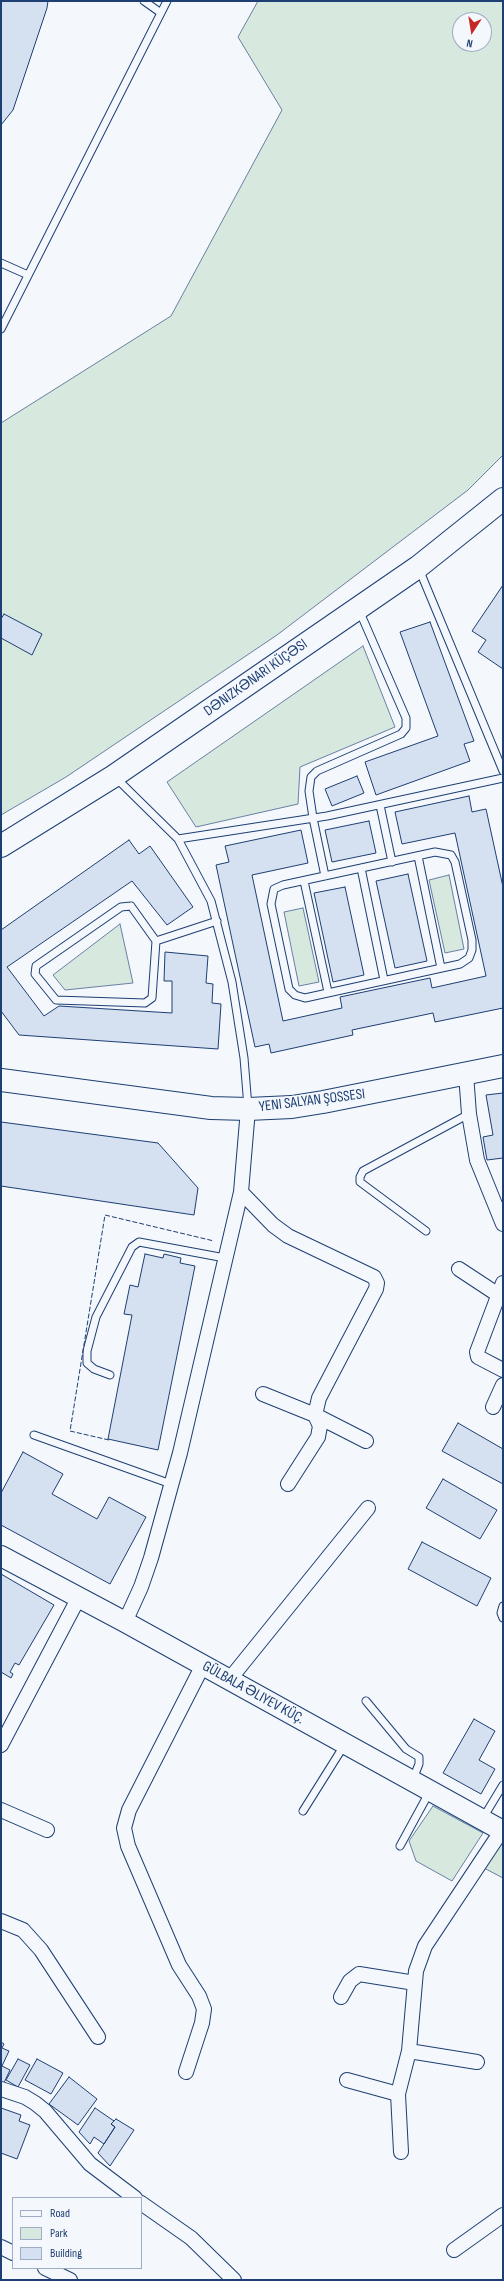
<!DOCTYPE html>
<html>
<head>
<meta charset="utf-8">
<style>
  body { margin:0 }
  #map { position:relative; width:504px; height:2281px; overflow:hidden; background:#f4f7fb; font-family:"Sofia Sans Condensed",sans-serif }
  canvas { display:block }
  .frame { position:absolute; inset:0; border:2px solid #1d3f73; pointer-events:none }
  .legend { position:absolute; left:12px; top:2197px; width:130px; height:72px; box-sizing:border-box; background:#f4f7fb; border:1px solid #9eadc5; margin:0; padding:5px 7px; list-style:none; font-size:12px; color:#1d3f73 }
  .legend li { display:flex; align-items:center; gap:8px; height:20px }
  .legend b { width:20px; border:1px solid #9eadc5 }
  .north { position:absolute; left:452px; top:12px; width:40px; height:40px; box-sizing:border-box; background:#f4f7fb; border:1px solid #9eadc5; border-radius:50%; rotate:192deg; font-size:11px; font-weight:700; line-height:16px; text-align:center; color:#1d3f73 }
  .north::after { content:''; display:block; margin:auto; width:14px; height:18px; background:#c62828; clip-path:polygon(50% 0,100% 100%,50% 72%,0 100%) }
</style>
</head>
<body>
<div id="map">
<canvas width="504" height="2281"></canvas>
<div class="frame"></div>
<ul class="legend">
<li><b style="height:5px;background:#f4f7fb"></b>Road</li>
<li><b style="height:11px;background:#d7e8df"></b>Park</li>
<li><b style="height:11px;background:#d5e0f0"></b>Building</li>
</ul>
<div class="north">N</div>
</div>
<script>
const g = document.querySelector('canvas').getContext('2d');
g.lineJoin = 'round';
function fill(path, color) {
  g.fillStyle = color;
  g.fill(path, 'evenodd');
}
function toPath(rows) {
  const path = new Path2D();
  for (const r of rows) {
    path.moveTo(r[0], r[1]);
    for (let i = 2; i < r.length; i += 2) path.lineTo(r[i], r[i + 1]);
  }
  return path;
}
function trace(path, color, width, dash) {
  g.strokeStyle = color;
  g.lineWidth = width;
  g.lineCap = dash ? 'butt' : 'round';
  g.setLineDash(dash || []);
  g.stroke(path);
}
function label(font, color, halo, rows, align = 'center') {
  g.font = font + ' "Sofia Sans Condensed",sans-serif';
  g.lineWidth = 3;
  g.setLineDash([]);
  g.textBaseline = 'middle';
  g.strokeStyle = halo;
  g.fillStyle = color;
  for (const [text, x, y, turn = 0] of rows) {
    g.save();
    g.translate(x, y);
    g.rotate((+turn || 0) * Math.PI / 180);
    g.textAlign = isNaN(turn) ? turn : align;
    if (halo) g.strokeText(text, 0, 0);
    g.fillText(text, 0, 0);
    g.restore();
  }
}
const green = toPath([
  [258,1,503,1,503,455,468,490,277,635,66,777,1,815,1,423,171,316,282,110,238,37,258,1],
  [460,20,484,20,484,44,460,44,460,20],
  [363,646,395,727,300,767,298,804,196,827,167,782,363,646],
  [449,875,464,949,445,953,429,880,449,875],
  [303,908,319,982,299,986,284,912,303,908],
  [120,924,133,983,65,990,53,975,120,924],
  [433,1806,483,1833,452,1881,416,1861,409,1841,433,1806],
  [500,1842,503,1844,503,1878,484,1868,500,1842]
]);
const building = toPath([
  [1,1,48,1,47,8,13,110,1,125,1,1],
  [503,585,503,669,478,652,486,640,472,631,503,585],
  [4,614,42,634,32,655,1,638,1,619,4,614],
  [430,622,474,741,464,744,470,761,376,795,365,762,438,736,400,632,430,622],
  [357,776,364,793,332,806,325,789,357,776],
  [469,796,472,812,486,809,503,887,503,1008,435,1022,433,1013,352,1030,353,1035,271,1053,269,1044,255,1047,216,865,229,862,225,846,301,830,308,863,252,875,283,1021,342,1008,340,997,430,978,432,988,486,976,455,833,402,844,395,812,469,796],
  [369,821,376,853,332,862,325,830,369,821],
  [129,840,139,854,150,846,193,907,167,925,132,881,7,967,44,1016,59,1006,172,1013,172,981,164,981,165,952,208,956,206,983,213,984,212,1003,221,1004,218,1049,19,1035,1,1011,1,930,129,840],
  [408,874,427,961,395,968,376,881,408,874],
  [345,887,364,975,333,982,314,893,345,887],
  [503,1093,503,1158,487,1160,483,1137,493,1135,486,1095,503,1093],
  [1,1122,158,1143,198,1188,194,1215,1,1186,1,1122],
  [145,1254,163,1258,164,1254,181,1258,180,1263,195,1266,158,1450,108,1439,132,1315,124,1314,130,1285,138,1287,145,1254],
  [458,1423,503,1449,503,1484,442,1451,458,1423],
  [23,1452,63,1474,52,1494,97,1519,109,1497,146,1517,110,1584,1,1525,1,1493,23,1452],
  [443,1479,497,1510,480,1539,426,1508,443,1479],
  [422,1542,491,1578,477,1606,408,1569,422,1542],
  [1,1574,54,1605,19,1665,15,1663,10,1672,13,1674,11,1678,1,1672,1,1574],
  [474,1719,495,1731,479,1760,495,1769,481,1794,443,1773,474,1719],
  [1,2042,4,2044,2,2048,9,2051,2,2066,10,2070,3,2085,1,2084,1,2042],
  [18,2059,30,2065,18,2087,6,2080,18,2059],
  [37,2059,63,2073,51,2094,25,2080,37,2059],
  [69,2077,97,2099,78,2125,49,2104,69,2077],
  [1,2108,21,2115,19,2121,30,2125,17,2159,1,2153,1,2108],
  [95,2108,114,2121,111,2124,115,2127,104,2144,94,2137,90,2144,79,2132,95,2108],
  [116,2119,134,2130,110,2166,98,2153,115,2127,111,2124,116,2119]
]);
const lane = toPath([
  [144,1,161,13],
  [1,263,28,275],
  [1,329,167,1],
  [419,569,503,771],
  [115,777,178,839,211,901,232,982,244,1058,248,1107],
  [380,805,392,862],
  [178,839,327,816,503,778],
  [435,852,451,855,455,862,472,940,472,950,469,958,460,964,305,998,295,995,289,989,271,904,274,889,283,885,435,852],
  [418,856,441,968],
  [361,868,384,980],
  [325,876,313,818,309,791,311,777,317,771,401,734,406,728,406,718,359,610],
  [304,881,328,992],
  [131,906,156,941,152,998,145,1003,56,1000,35,974,36,966,121,907,131,906],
  [156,941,217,921],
  [426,1231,360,1182,360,1177,363,1171,469,1114],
  [110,1375,94,1369,87,1363,87,1351,96,1317,132,1247,139,1242,225,1258],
  [34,1435,171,1484],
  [503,1606,501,1613,503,1618],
  [366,1701,406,1749,419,1757,419,1764,413,1779],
  [303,1811,345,1744],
  [483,1818,503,1785],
  [400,1846,430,1791]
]);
const street = toPath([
  [466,1074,469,1114,477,1160,503,1224],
  [241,1192,273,1225,288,1236,374,1277,377,1283,376,1289,319,1398,315,1415,320,1426,318,1437,288,1484],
  [459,1269,503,1298],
  [503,1283,477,1352,478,1357,503,1370],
  [263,1394,315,1415,366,1441],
  [493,1407,503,1385],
  [125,1622,141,1587,151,1558,180,1453,241,1192,248,1109],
  [229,1680,368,1508],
  [1,1745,78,1599],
  [1,1810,47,1830],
  [1,1921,23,1930,41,1950,98,2037],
  [341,1997,350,1981,359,1974,415,1983],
  [409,2051,477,2062],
  [186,2072,202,2023,204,2009,199,1996,179,1965,128,1846,124,1828,129,1810,203,1665],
  [347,2080,398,2094],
  [1,2089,25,2097,35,2103,45,2111,90,2164,135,2198],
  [401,2152,398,2094,409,2051,416,1971,425,1946,502,1830],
  [141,2203,191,2238,234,2280],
  [1,2247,13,2253],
  [454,2250,503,2215],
  [45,2268,70,2280]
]);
const secondary = toPath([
  [1,1556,125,1622,503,1831]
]);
const highway = toPath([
  [1,846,114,776,418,567,503,499],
  [1,1080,211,1108,248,1109,292,1107,323,1102,503,1066]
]);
const fence = toPath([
  [109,1440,70,1431,105,1215,214,1241]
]);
const streetNames = [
  ["DƏNIZKƏNARI KÜÇƏSI",256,678,-35],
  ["YENI SALYAN ŞOSSESI",312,1101,-7],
  ["GÜLBALA ƏLIYEV KÜÇ.",253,1693,29]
];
fill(green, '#d7e8df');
trace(green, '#687fa3', 1);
fill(building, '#d5e0f0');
trace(building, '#1d3f73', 1);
trace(lane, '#1d3f73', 9);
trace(street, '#1d3f73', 16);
trace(secondary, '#1d3f73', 22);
trace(highway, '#1d3f73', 24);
trace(lane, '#f4f7fb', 7);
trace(street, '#f4f7fb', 14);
trace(secondary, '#f4f7fb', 20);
trace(highway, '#f4f7fb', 22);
trace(fence, '#1d3f73', 1, [5, 2]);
label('15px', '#1d3f73', '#f4f7fb', streetNames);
</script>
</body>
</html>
